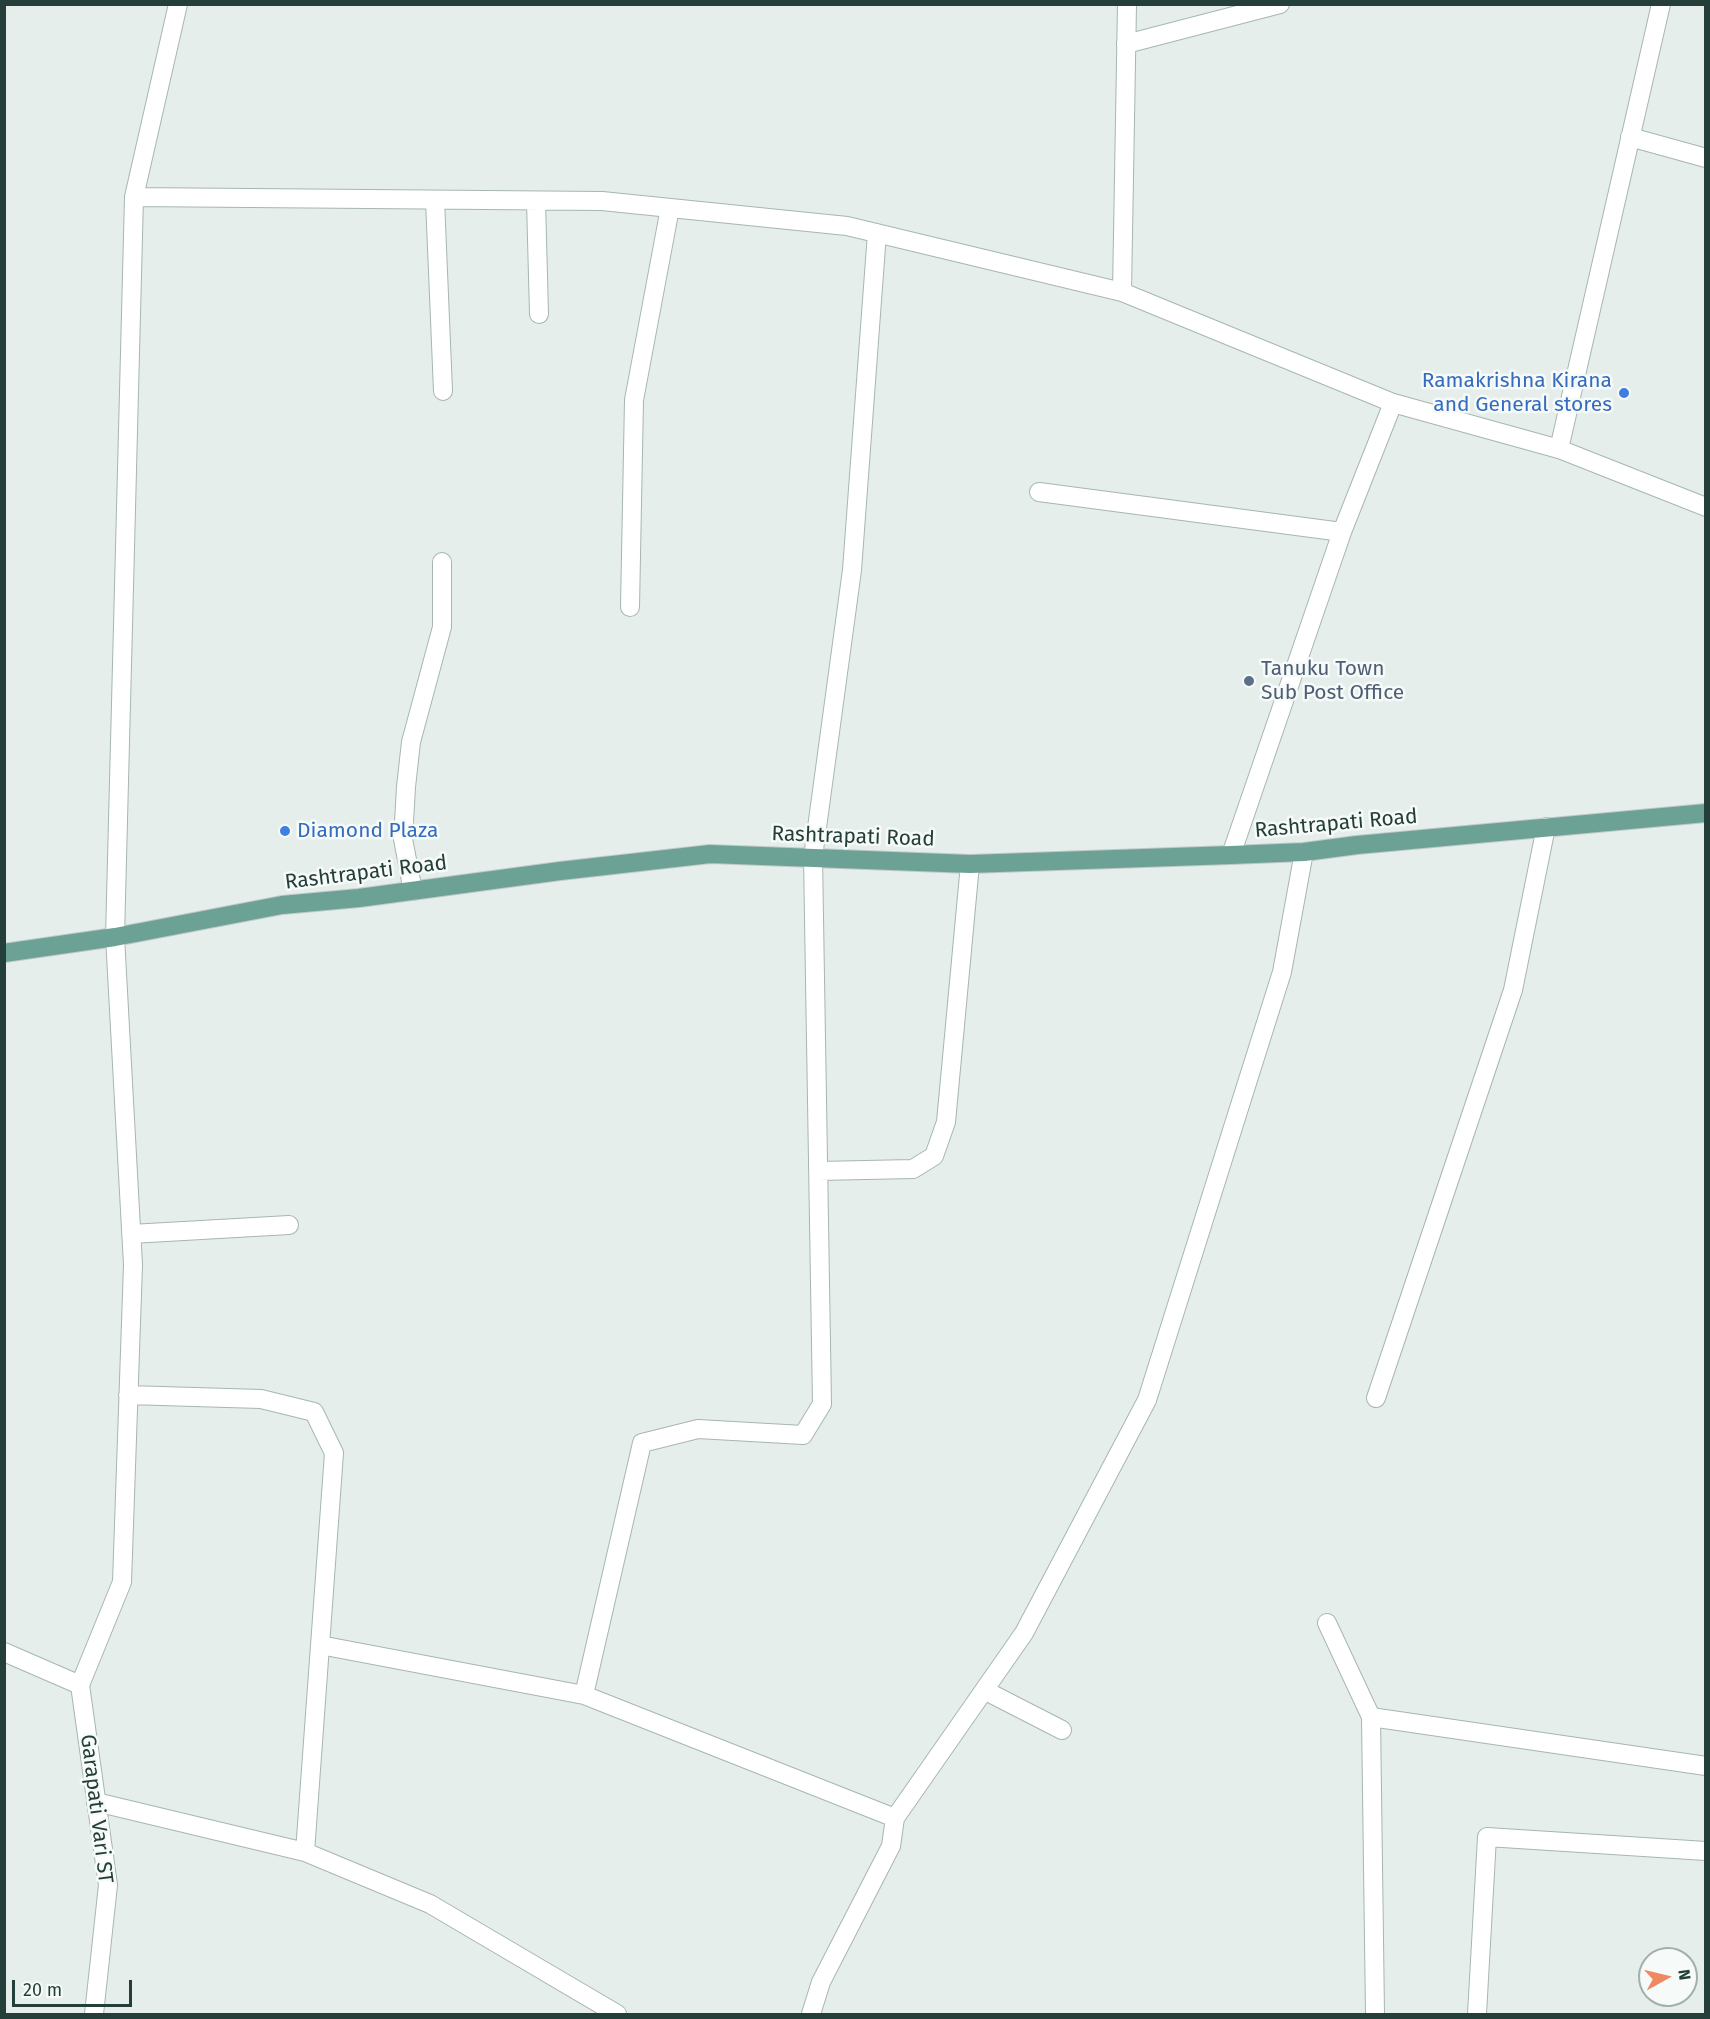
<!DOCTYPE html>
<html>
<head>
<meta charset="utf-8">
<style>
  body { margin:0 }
  #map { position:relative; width:1710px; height:2019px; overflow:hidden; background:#e5eeea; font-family:"Fira Sans",sans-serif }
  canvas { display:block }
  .frame { position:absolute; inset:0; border:6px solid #243f39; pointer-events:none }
  .north { position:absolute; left:1638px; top:1947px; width:60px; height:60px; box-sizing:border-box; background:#f6faf8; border:2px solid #a2afac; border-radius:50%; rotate:82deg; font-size:16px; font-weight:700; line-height:24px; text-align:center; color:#243f39 }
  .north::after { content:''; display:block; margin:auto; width:21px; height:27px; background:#ee8962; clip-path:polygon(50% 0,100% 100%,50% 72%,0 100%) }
  .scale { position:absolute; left:12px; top:1980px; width:120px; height:27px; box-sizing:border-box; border:3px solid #243f39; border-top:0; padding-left:8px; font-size:18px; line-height:21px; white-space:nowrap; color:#243f39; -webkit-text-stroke:4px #f6faf8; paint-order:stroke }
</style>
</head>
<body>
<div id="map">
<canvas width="1710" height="2019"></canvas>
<div class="frame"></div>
<div class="north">N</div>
<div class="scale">20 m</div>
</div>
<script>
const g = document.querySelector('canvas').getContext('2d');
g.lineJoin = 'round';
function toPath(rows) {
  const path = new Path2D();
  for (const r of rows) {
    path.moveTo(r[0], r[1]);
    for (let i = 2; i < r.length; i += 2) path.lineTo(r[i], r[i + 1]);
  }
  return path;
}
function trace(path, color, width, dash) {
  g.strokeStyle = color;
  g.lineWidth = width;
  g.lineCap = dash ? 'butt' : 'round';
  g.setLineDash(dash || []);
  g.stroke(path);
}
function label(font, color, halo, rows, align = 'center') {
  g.font = font + ' "Fira Sans",sans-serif';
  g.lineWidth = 5;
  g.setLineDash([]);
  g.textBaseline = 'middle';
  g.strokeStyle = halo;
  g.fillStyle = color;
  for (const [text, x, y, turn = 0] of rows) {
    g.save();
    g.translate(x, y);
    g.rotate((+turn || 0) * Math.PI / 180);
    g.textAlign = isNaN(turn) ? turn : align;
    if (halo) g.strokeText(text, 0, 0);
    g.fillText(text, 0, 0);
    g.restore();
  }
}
const service = toPath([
  [1126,44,1280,4],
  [1376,1398,1513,990,1546,827]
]);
const minor = toPath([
  [1630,137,1706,158],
  [134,197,602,201,847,226,1122,292,1393,403,1559,449,1706,507],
  [435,200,443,391],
  [536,201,539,314],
  [877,233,852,570,813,857,822,1404,803,1435,698,1429,642,1443,584,1695,895,1818],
  [1122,292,1127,4],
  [1559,449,1661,4],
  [1039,492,1342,532],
  [630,607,634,400,670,208],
  [1231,855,1342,532,1393,403],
  [413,891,403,839,406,787,411,742,442,627,442,562],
  [818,1171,913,1169,934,1156,946,1122,970,864],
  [131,1234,289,1225],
  [128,1395,261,1399,314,1412,334,1453,305,1852],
  [1327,1623,1371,1717,1375,2014],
  [320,1645,584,1695],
  [80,1685,122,1582,133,1265,115,937,134,197,178,4],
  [984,1690,1062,1730],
  [1371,1717,1706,1766],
  [96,1802,305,1852,430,1904,617,2014],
  [811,2014,821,1982,891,1846,895,1818,1024,1633,1147,1400,1282,972,1304,852],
  [1477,2014,1487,1837,1706,1851]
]);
const tertiary = toPath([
  [4,1652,80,1685,108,1885,94,2014]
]);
const primary = toPath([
  [4,953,115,937,282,905,359,898,560,871,710,854,970,864,1231,855,1304,852,1357,845,1706,813]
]);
const markers = [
  [1624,393,6,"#3f7fe0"],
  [1249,681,6,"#5c6f8a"],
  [285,831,6,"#3f7fe0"]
];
const shopNames = [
  ["Ramakrishna Kirana",1612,381],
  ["and General stores",1612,405],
  ["Diamond Plaza",297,831,"left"]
];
const serviceNames = [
  ["Tanuku Town",1261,669],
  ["Sub Post Office",1261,693]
];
const streetNames = [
  ["Rashtrapati Road",1336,824,-5],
  ["Rashtrapati Road",853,837,2],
  ["Rashtrapati Road",366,873,-7],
  ["Garapati Vari ST",96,1809,83]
];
trace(service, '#a7b6b1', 20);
trace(minor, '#a7b6b1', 20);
trace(tertiary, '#a7b6b1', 20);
trace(primary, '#c2c9c8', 20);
trace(service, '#fff', 18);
trace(minor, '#fff', 18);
trace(tertiary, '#fff', 18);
trace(primary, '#6ba295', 18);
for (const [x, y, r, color] of markers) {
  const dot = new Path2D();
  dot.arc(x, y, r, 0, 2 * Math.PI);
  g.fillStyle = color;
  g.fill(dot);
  trace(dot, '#f6faf8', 2);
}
label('21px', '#366cbe', '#f6faf8', shopNames, 'right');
label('21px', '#4e5e75', '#f6faf8', serviceNames, 'left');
label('21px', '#243f39', '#f6faf8', streetNames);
</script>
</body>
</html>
